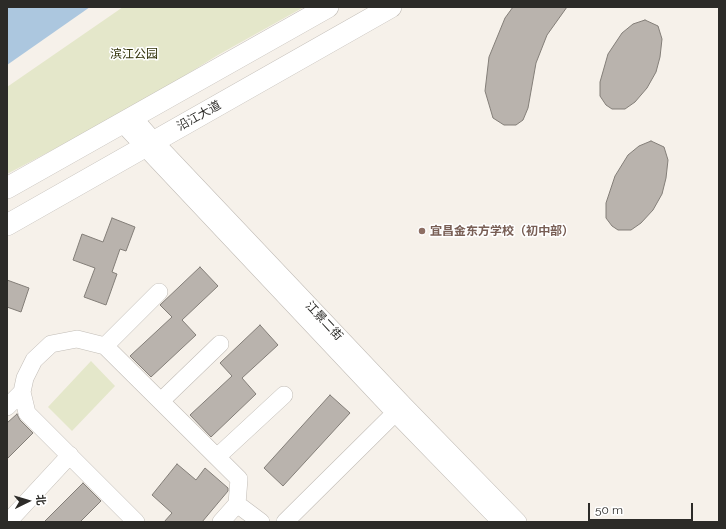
<!DOCTYPE html>
<html>
<head>
<meta charset="utf-8">
<style>
  body { margin:0 }
  #map { position:relative; width:726px; height:529px; overflow:hidden; background:#f6f1ea; font-family:Raleway,"Noto Sans SC",sans-serif }
  canvas { display:block }
  .frame { position:absolute; inset:0; border:8px solid #2c2b28; pointer-events:none }
  .north { position:absolute; left:8px; top:481px; width:40px; height:40px; -webkit-text-stroke:3px #fff; paint-order:stroke; rotate:85deg; font-size:11px; font-weight:700; line-height:16px; text-align:center; color:#2c2b28 }
  .north::after { content:''; display:block; margin:auto; width:14px; height:18px; background:#2c2b28; clip-path:polygon(50% 0,100% 100%,50% 72%,0 100%) }
  .scale { position:absolute; left:588px; top:503px; width:105px; height:18px; box-sizing:border-box; border:2px solid #2c2b28; border-top:0; padding-left:5px; font-size:12px; line-height:14px; white-space:nowrap; color:#2c2b28; -webkit-text-stroke:3px #fff; paint-order:stroke }
</style>
</head>
<body>
<div id="map">
<canvas width="726" height="529"></canvas>
<div class="frame"></div>
<div class="north">北</div>
<div class="scale">50 m</div>
</div>
<script>
const g = document.querySelector('canvas').getContext('2d');
g.lineJoin = 'round';
function fill(path, color) {
  g.fillStyle = color;
  g.fill(path, 'evenodd');
}
function toPath(rows) {
  const path = new Path2D();
  for (const r of rows) {
    path.moveTo(r[0], r[1]);
    for (let i = 2; i < r.length; i += 2) path.lineTo(r[i], r[i + 1]);
  }
  return path;
}
function trace(path, color, width, dash) {
  g.strokeStyle = color;
  g.lineWidth = width;
  g.lineCap = dash ? 'butt' : 'round';
  g.setLineDash(dash || []);
  g.stroke(path);
}
function label(font, color, halo, rows, align = 'center') {
  g.font = font + ' Raleway,"Noto Sans SC",sans-serif';
  g.lineWidth = 3;
  g.setLineDash([]);
  g.textBaseline = 'middle';
  g.strokeStyle = halo;
  g.fillStyle = color;
  for (const [text, x, y, turn = 0] of rows) {
    g.save();
    g.translate(x, y);
    g.rotate((+turn || 0) * Math.PI / 180);
    g.textAlign = isNaN(turn) ? turn : align;
    if (halo) g.strokeText(text, 0, 0);
    g.fillText(text, 0, 0);
    g.restore();
  }
}
const green = toPath([
  [123,7,304,7,218,55,136,106,7,174,7,87],
  [91,361,115,386,72,431,48,407]
]);
const water = toPath([
  [7,7,90,7,7,65]
]);
const building = toPath([
  [513,7,567,7,547,35,536,63,528,108,523,120,516,125,504,125,493,118,485,91,489,57,505,18,513,7],
  [645,20,658,26,662,39,660,57,656,72,647,88,635,102,625,109,612,109,606,105,600,96,600,82,608,54,622,33,633,24,645,20],
  [651,141,664,147,668,160,666,178,662,194,653,210,641,223,631,230,618,230,612,226,606,218,606,203,615,176,628,155,639,146,651,141],
  [112,218,135,227,126,251,120,249,112,272,117,274,106,305,84,297,95,268,73,260,82,234,103,242,112,218],
  [200,267,218,286,182,320,196,335,151,377,130,356,172,317,160,305,200,267],
  [7,280,29,288,21,312,7,307,7,280],
  [260,325,278,345,242,378,256,394,211,437,190,415,232,376,220,363,260,325],
  [330,395,350,413,283,486,264,468,330,395],
  [17,414,20,420,33,433,7,459,7,423,17,414],
  [177,464,196,480,205,468,228,488,228,491,202,522,164,522,172,513,152,495,177,464],
  [83,483,101,501,80,522,44,522,83,483]
]);
const minor = toPath([
  [133,117,154,141,404,405,518,522],
  [122,123,395,413,501,522],
  [105,346,159,292],
  [161,401,220,344],
  [7,407,22,392],
  [217,457,284,395],
  [237,504,261,522],
  [8,522,70,455],
  [136,522,27,413,22,392,25,378,34,360,51,344,77,339,105,346,239,479,237,504,221,522],
  [285,522,395,413]
]);
const major = toPath([
  [7,188,328,7],
  [7,225,391,7]
]);
const markers = [
  [422,231,4,"#8d6e63"]
];
const parkNames = [
  ["滨江公园",134,54]
];
const streetNames = [
  ["沿江大道",199,116,-29],
  ["江景二街",324,321,47]
];
const educationNames = [
  ["宜昌金东方学校（初中部）",430,231]
];
fill(green, '#e4e7ca');
fill(water, '#acc7df');
fill(building, '#b9b3ad');
trace(building, '#837e78', 1);
trace(minor, '#c1bcb6', 18);
trace(major, '#c1bcb6', 22);
trace(minor, '#fff', 17);
trace(major, '#fff', 21);
for (const [x, y, r, color] of markers) {
  const dot = new Path2D();
  dot.arc(x, y, r, 0, 2 * Math.PI);
  g.fillStyle = color;
  g.fill(dot);
  trace(dot, '#fff', 1.5);
}
label('12px', '#303208', '#fff', parkNames);
label('12px', '#2c2b28', '#fff', streetNames);
label('bold 12px', '#785e54', '#fff', educationNames, 'left');
</script>
</body>
</html>
